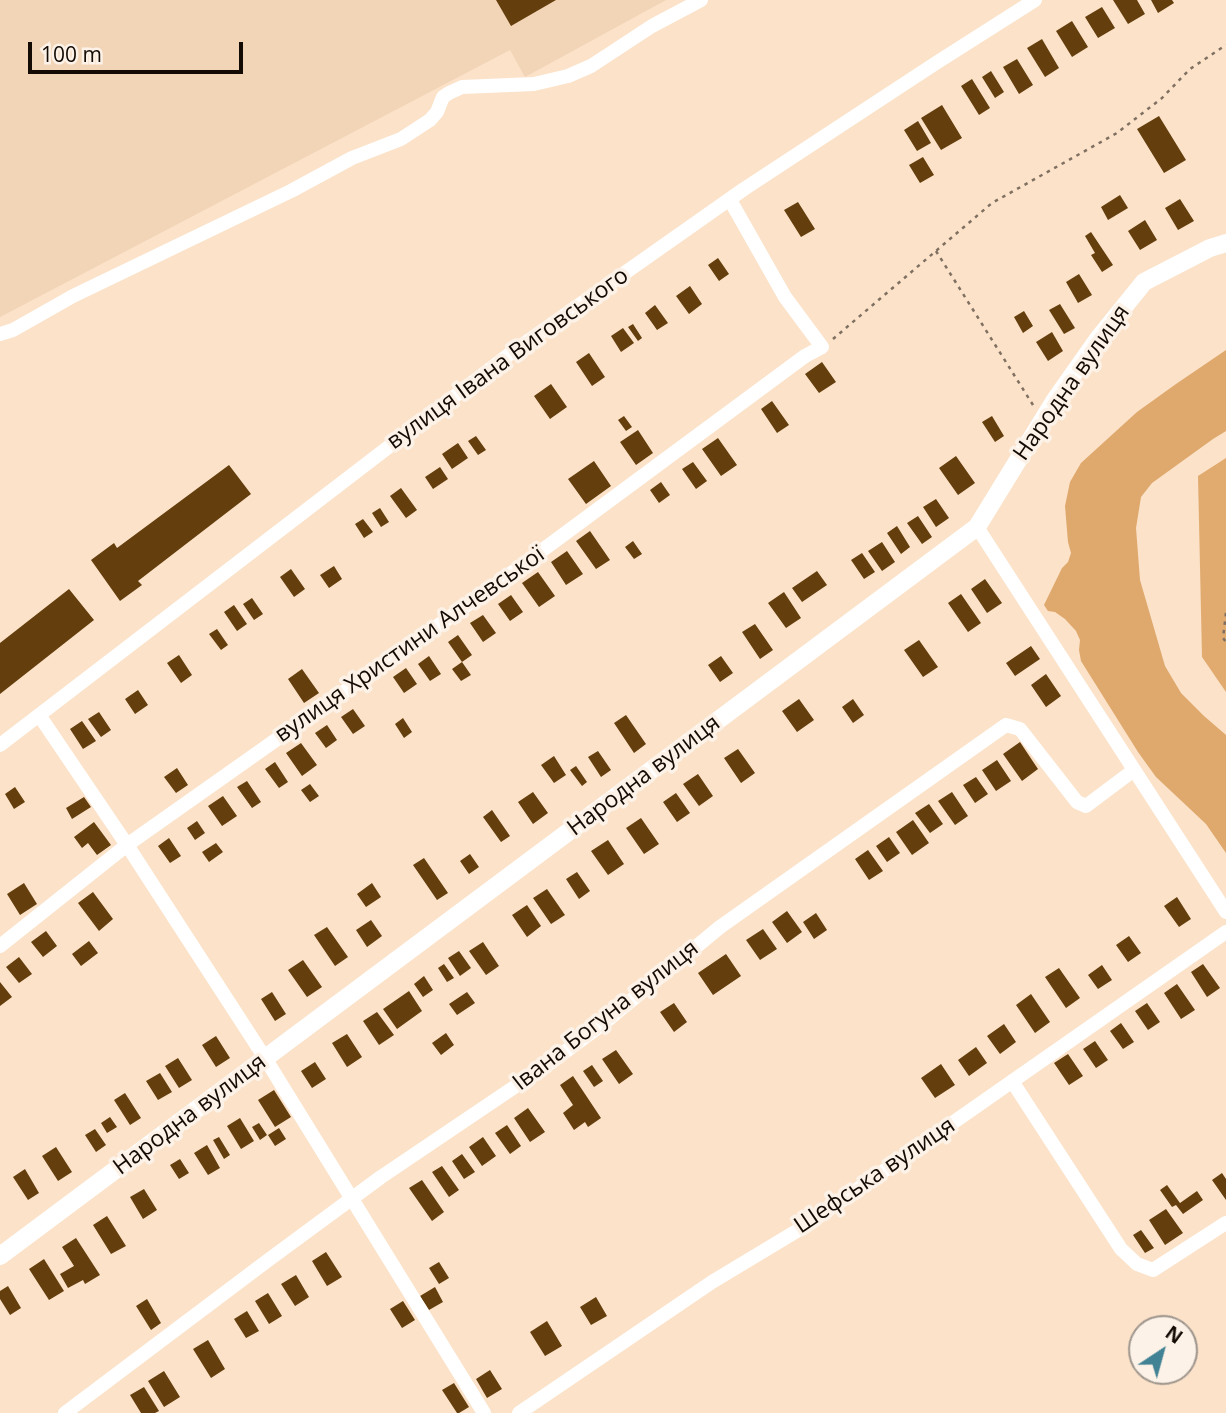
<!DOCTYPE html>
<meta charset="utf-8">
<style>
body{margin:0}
#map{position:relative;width:1226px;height:1413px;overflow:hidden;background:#fbe2c9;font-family:"Open Sans",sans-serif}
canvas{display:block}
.north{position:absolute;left:1128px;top:1315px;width:70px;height:70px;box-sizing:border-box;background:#fcf2e8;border:2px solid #9f968d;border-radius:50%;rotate:36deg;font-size:19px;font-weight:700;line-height:28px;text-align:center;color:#130b04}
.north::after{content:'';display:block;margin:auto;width:24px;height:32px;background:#418294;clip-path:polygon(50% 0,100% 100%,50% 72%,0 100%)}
.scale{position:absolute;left:28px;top:42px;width:215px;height:32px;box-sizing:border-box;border:4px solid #130b04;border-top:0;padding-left:9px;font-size:21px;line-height:24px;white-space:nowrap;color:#130b04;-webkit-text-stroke:5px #fcf2e8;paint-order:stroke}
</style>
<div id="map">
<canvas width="1226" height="1413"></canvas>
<div class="north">N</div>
<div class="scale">100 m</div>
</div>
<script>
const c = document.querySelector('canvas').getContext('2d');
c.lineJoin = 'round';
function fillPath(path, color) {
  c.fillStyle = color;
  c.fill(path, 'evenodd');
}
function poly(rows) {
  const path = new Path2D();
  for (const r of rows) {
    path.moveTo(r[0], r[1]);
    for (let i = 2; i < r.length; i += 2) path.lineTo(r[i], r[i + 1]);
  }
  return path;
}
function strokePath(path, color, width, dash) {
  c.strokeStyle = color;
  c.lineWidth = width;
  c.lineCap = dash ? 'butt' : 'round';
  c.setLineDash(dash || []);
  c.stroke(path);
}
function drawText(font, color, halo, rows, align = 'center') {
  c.font = font + ' "Open Sans",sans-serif';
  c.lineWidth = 7;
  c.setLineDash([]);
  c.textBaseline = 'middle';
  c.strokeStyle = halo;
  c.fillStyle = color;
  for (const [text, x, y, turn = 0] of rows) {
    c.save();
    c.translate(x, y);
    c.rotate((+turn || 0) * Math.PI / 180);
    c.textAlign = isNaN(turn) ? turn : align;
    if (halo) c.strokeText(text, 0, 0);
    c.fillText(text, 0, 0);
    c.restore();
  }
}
fillPath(poly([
 [0,0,666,0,525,77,510,50,0,317]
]), '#f2d4b6');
fillPath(poly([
 [1226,458,1226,692,1202,657,1198,476]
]), '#e1aa6e');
fillPath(poly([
 [1226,350,1226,431,1213,439,1152,483,1141,497,1136,528,1140,580,1165,666,1181,693,1204,716,1226,735,1226,853,1206,824,1156,777,1138,752,1081,661,1079,650,1080,640,1076,631,1065,619,1055,612,1048,611,1044,605,1062,568,1068,562,1071,553,1068,542,1065,506,1070,482,1081,463,1137,412,1176,384]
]), '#dfa86c');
fillPath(poly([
 [496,0,556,0,511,26],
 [1113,0,1137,0,1145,14,1128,24],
 [1151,0,1172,0,1174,3,1158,13],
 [1102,7,1115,28,1098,38,1085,17],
 [1072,21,1088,47,1072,57,1056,31],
 [1042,39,1059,68,1045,77,1027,48],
 [1017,59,1033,85,1019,94,1003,67],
 [991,71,1004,92,995,98,982,77],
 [972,79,990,108,979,115,961,86],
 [942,105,962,138,941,150,921,118],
 [1159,116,1186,160,1164,173,1137,129],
 [918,121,931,143,917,151,904,130],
 [923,157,934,175,920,183,909,165],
 [1120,195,1128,208,1108,220,1101,207],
 [1180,199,1194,221,1178,230,1165,208],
 [798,202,815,229,801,237,784,210],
 [1145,220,1157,240,1140,250,1128,231],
 [1091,232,1113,265,1102,272,1091,255,1095,253,1085,236],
 [718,258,729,274,719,281,708,265],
 [1079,274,1092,295,1078,303,1066,282],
 [690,286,702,304,689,314,676,296],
 [1060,304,1075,328,1064,334,1049,310],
 [655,305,668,323,657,330,645,313],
 [1024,311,1033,326,1023,333,1014,317],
 [633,324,642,338,638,341,628,327],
 [623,328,634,343,621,352,611,336],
 [1052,332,1063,351,1048,361,1036,342],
 [589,353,605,377,592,386,576,362],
 [822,362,836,382,819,393,805,374],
 [551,384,567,407,550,419,534,396],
 [772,401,789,425,777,433,761,409],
 [624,416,632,427,626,431,618,420],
 [992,416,1004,436,995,442,982,422],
 [638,430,653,453,636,465,620,442],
 [476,436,486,450,478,455,468,441],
 [718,438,737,465,721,476,702,449],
 [458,443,468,458,452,469,442,454],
 [956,456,975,483,958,495,939,468],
 [594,461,611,486,586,504,568,479],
 [693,462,707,481,696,489,682,469],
 [229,465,251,494,138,581,142,585,120,601,91,560,114,543,117,548],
 [440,467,448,479,433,489,425,477],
 [661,482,670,495,659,503,650,490],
 [401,488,417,510,406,518,390,496],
 [936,499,949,518,936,527,923,507],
 [380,508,389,522,381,527,372,513],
 [918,516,932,537,922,544,907,523],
 [363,519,373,532,364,538,355,524],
 [897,526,910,547,901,554,887,533],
 [590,531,610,560,596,569,576,541],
 [633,541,642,554,634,559,625,547],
 [882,542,895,562,882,571,868,551],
 [567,551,583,574,566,585,551,562],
 [862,553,875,572,864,579,851,560],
 [334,566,342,579,329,588,320,575],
 [291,569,305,589,294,597,280,577],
 [817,571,827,585,802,602,792,588],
 [538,572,555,596,539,607,522,583],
 [985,579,1002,603,987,613,971,589],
 [69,589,94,620,0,694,0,643],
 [784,592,801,618,786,628,768,603],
 [961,594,981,623,968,632,948,603],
 [511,595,523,612,510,621,498,604],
 [252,598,263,614,254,620,243,604],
 [234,605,247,624,237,631,224,612],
 [483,615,496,633,483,642,470,623],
 [755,624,773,650,760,659,742,632],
 [217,629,228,645,221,650,209,634],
 [458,635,472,655,462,662,448,642],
 [919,640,938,667,923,677,904,650],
 [1031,646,1040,659,1015,676,1006,663],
 [179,655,192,675,181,683,167,663],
 [429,656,441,674,430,681,418,664],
 [721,656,733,673,720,682,708,665],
 [462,662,471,675,461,681,452,669],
 [406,668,417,684,404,693,393,677],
 [302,669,319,693,304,703,288,679],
 [1046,674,1061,696,1046,707,1031,685],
 [138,690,148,705,135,714,125,699],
 [799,699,814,720,797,732,782,711],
 [853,699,864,715,853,723,842,707],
 [353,709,365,726,353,734,341,717],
 [99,712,111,730,101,737,88,719],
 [626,715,646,744,634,753,614,723],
 [403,718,412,732,404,738,395,724],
 [82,721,96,741,83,749,70,729],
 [327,725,337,740,326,748,315,733],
 [1020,742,1038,769,1022,781,1003,754],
 [301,743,317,765,302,776,286,753],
 [738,749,755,773,741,783,724,758],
 [598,751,611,770,601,777,588,757],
 [554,756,566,775,554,783,541,765],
 [997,760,1011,781,996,791,982,770],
 [275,762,288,782,279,788,265,769],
 [576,766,587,782,582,786,570,770],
 [177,768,188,785,176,793,164,777],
 [698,774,713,796,699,806,683,784],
 [976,777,988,794,975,803,963,785],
 [247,781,261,802,252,808,237,787],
 [310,784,319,796,310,802,301,790],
 [15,787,25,802,14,809,5,794],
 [533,792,548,813,533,824,518,802],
 [952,792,968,816,955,825,938,801],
 [676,793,690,813,677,822,663,802],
 [223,796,237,816,222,826,208,806],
 [84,797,91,807,72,819,66,808],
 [929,804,943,824,930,833,915,813],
 [492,810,510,836,501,842,483,817],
 [641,818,659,844,644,854,626,828],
 [913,820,929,843,912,855,896,832],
 [197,821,205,833,195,840,187,828],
 [94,822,111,845,97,855,88,843,82,848,74,837],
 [889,837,900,853,887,862,876,846],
 [169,838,181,856,170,863,158,846],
 [608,840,624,864,608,875,591,851],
 [216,843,223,852,209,862,202,852],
 [868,850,883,871,869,880,855,859],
 [470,854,479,867,469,874,460,861],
 [424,858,448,893,437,900,413,865],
 [577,872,590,891,579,899,566,879],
 [24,883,37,904,20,915,7,894],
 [372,883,381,897,366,907,357,894],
 [547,889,565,915,551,924,533,898],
 [93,892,113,919,99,931,78,903],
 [1177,897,1191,919,1179,927,1164,906],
 [527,905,541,926,527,937,512,915],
 [787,911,802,932,787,943,772,922],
 [816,913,827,930,814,939,803,922],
 [371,920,382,936,367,947,356,930],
 [327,927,348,957,335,966,314,935],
 [763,929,777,949,760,960,746,940],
 [46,931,57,946,43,957,31,942],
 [1129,936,1141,953,1128,962,1116,945],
 [89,941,98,953,81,966,72,954],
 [483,942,499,966,486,975,469,951],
 [459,951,471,968,460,976,448,958],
 [726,954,741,976,713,995,698,973],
 [19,957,32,974,19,983,6,967],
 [303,960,322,987,307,997,288,970],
 [444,964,454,978,447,982,438,968],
 [1203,964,1220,988,1207,997,1191,972],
 [1102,965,1112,980,1098,989,1088,975],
 [1059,968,1080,998,1066,1008,1045,977],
 [424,976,433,990,423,997,414,984],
 [0,982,12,997,0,1006],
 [1177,984,1195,1010,1181,1019,1164,993],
 [409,991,422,1011,397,1029,383,1009],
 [272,992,286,1014,275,1021,261,999],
 [467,992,475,1003,457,1015,449,1004],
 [1031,994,1050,1022,1035,1033,1016,1005],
 [674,1003,687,1022,674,1032,660,1012],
 [1147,1003,1160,1022,1148,1030,1135,1011],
 [377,1012,394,1035,379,1045,363,1021],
 [1121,1023,1134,1042,1123,1049,1110,1031],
 [1004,1024,1016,1042,1000,1054,987,1036],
 [446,1033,454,1045,441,1055,432,1043],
 [347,1034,362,1057,347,1067,332,1043],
 [216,1036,230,1058,216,1067,202,1045],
 [1095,1041,1108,1060,1096,1068,1083,1049],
 [976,1047,987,1063,969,1076,958,1060],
 [616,1050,633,1074,619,1084,602,1059],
 [1068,1054,1083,1076,1069,1085,1054,1063],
 [178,1058,192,1080,179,1088,165,1066],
 [315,1062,326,1079,312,1088,301,1071],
 [941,1064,955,1085,935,1098,921,1078],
 [592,1065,603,1081,594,1087,583,1071],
 [160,1073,172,1092,158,1100,146,1081],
 [573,1076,601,1118,588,1127,585,1122,574,1130,563,1113,573,1105,560,1085],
 [274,1090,291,1117,275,1127,258,1100],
 [125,1093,141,1118,130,1125,114,1100],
 [528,1108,545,1132,530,1142,514,1118],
 [110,1117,117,1127,107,1133,101,1123],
 [240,1118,254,1141,241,1149,227,1126],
 [259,1123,267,1135,260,1140,252,1127],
 [507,1125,521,1146,510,1154,495,1133],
 [279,1128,286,1139,275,1146,268,1135],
 [95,1129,106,1145,96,1152,85,1135],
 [219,1137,230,1155,224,1159,213,1140],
 [483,1137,496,1156,482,1166,469,1147],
 [207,1145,220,1168,208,1175,194,1153],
 [56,1147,72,1172,58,1181,42,1156],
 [462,1154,475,1172,464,1179,452,1161],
 [180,1159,189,1173,179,1179,170,1165],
 [442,1166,459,1190,449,1197,432,1172],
 [25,1169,39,1193,28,1200,13,1177],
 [1222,1173,1226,1179,1226,1200,1212,1180],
 [422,1180,444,1212,432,1221,409,1188],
 [1167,1185,1180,1203,1197,1191,1203,1200,1183,1214,1176,1205,1172,1207,1160,1190],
 [144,1189,157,1210,143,1219,130,1197],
 [1166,1209,1183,1233,1165,1245,1149,1220],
 [107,1216,126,1246,111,1254,93,1225],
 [1141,1230,1154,1248,1145,1253,1133,1235],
 [76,1238,100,1275,85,1284,83,1280,68,1288,60,1274,74,1266,62,1247],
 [326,1252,342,1277,327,1286,312,1261],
 [44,1259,64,1291,49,1300,29,1269],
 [439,1262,449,1278,439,1284,429,1268],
 [296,1275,309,1297,295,1306,281,1284],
 [8,1286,21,1308,10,1315,0,1299,0,1291],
 [435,1287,443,1302,429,1310,420,1296],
 [268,1293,282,1316,269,1324,255,1301],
 [596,1297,607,1316,591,1325,580,1307],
 [147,1299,161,1323,151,1330,136,1306],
 [403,1301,415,1320,402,1328,390,1309],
 [247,1311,259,1331,246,1338,234,1319],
 [547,1321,562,1346,545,1356,530,1332],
 [208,1340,225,1369,211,1378,193,1349],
 [490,1370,502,1389,487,1398,476,1379],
 [164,1371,180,1397,164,1407,148,1381],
 [454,1383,469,1407,459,1413,457,1413,442,1390],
 [144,1387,159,1411,155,1413,141,1413,130,1395]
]), '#643f0d');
strokePath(poly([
 [936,251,1033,405],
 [833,339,992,203,1117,133,1162,98,1190,69,1226,45],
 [1226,613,1223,638,1226,642]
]), '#807061', 2.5, [3.5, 5]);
strokePath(poly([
 [0,334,13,330,73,296,291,191,352,158,401,139,430,120,437,112,443,97,449,93,462,87,534,84,568,76,591,66,652,26,701,0],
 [977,527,1226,912],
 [39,715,127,845,265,1058,484,1413],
 [0,745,511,353,744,189,936,63,1035,0],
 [0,946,127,845,494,586,805,356,822,347,785,297,730,200],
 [1012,1081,1121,1249,1137,1264,1153,1270,1226,1223],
 [65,1413,267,1261,381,1177,547,1065,604,1023,720,927,1006,725,1020,729,1077,802,1086,806,1134,770],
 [519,1413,712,1282,805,1226,1226,932]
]), '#fff', 14);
strokePath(poly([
 [0,1256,977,527,1055,400,1098,339,1144,282,1210,248,1226,243]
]), '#fff', 18);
drawText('23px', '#130b04', '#fcf2e8', [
 ["вулиця Івана Виговського",508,359,-36],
 ["Народна вулиця",1072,383,-55],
 ["вулиця Христини Алчевської",410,645,-35],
 ["Народна вулиця",644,776,-37],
 ["Івана Богуна вулиця",606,1016,-38],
 ["Народна вулиця",190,1115,-37],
 ["Шефська вулиця",875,1176,-34]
]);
</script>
